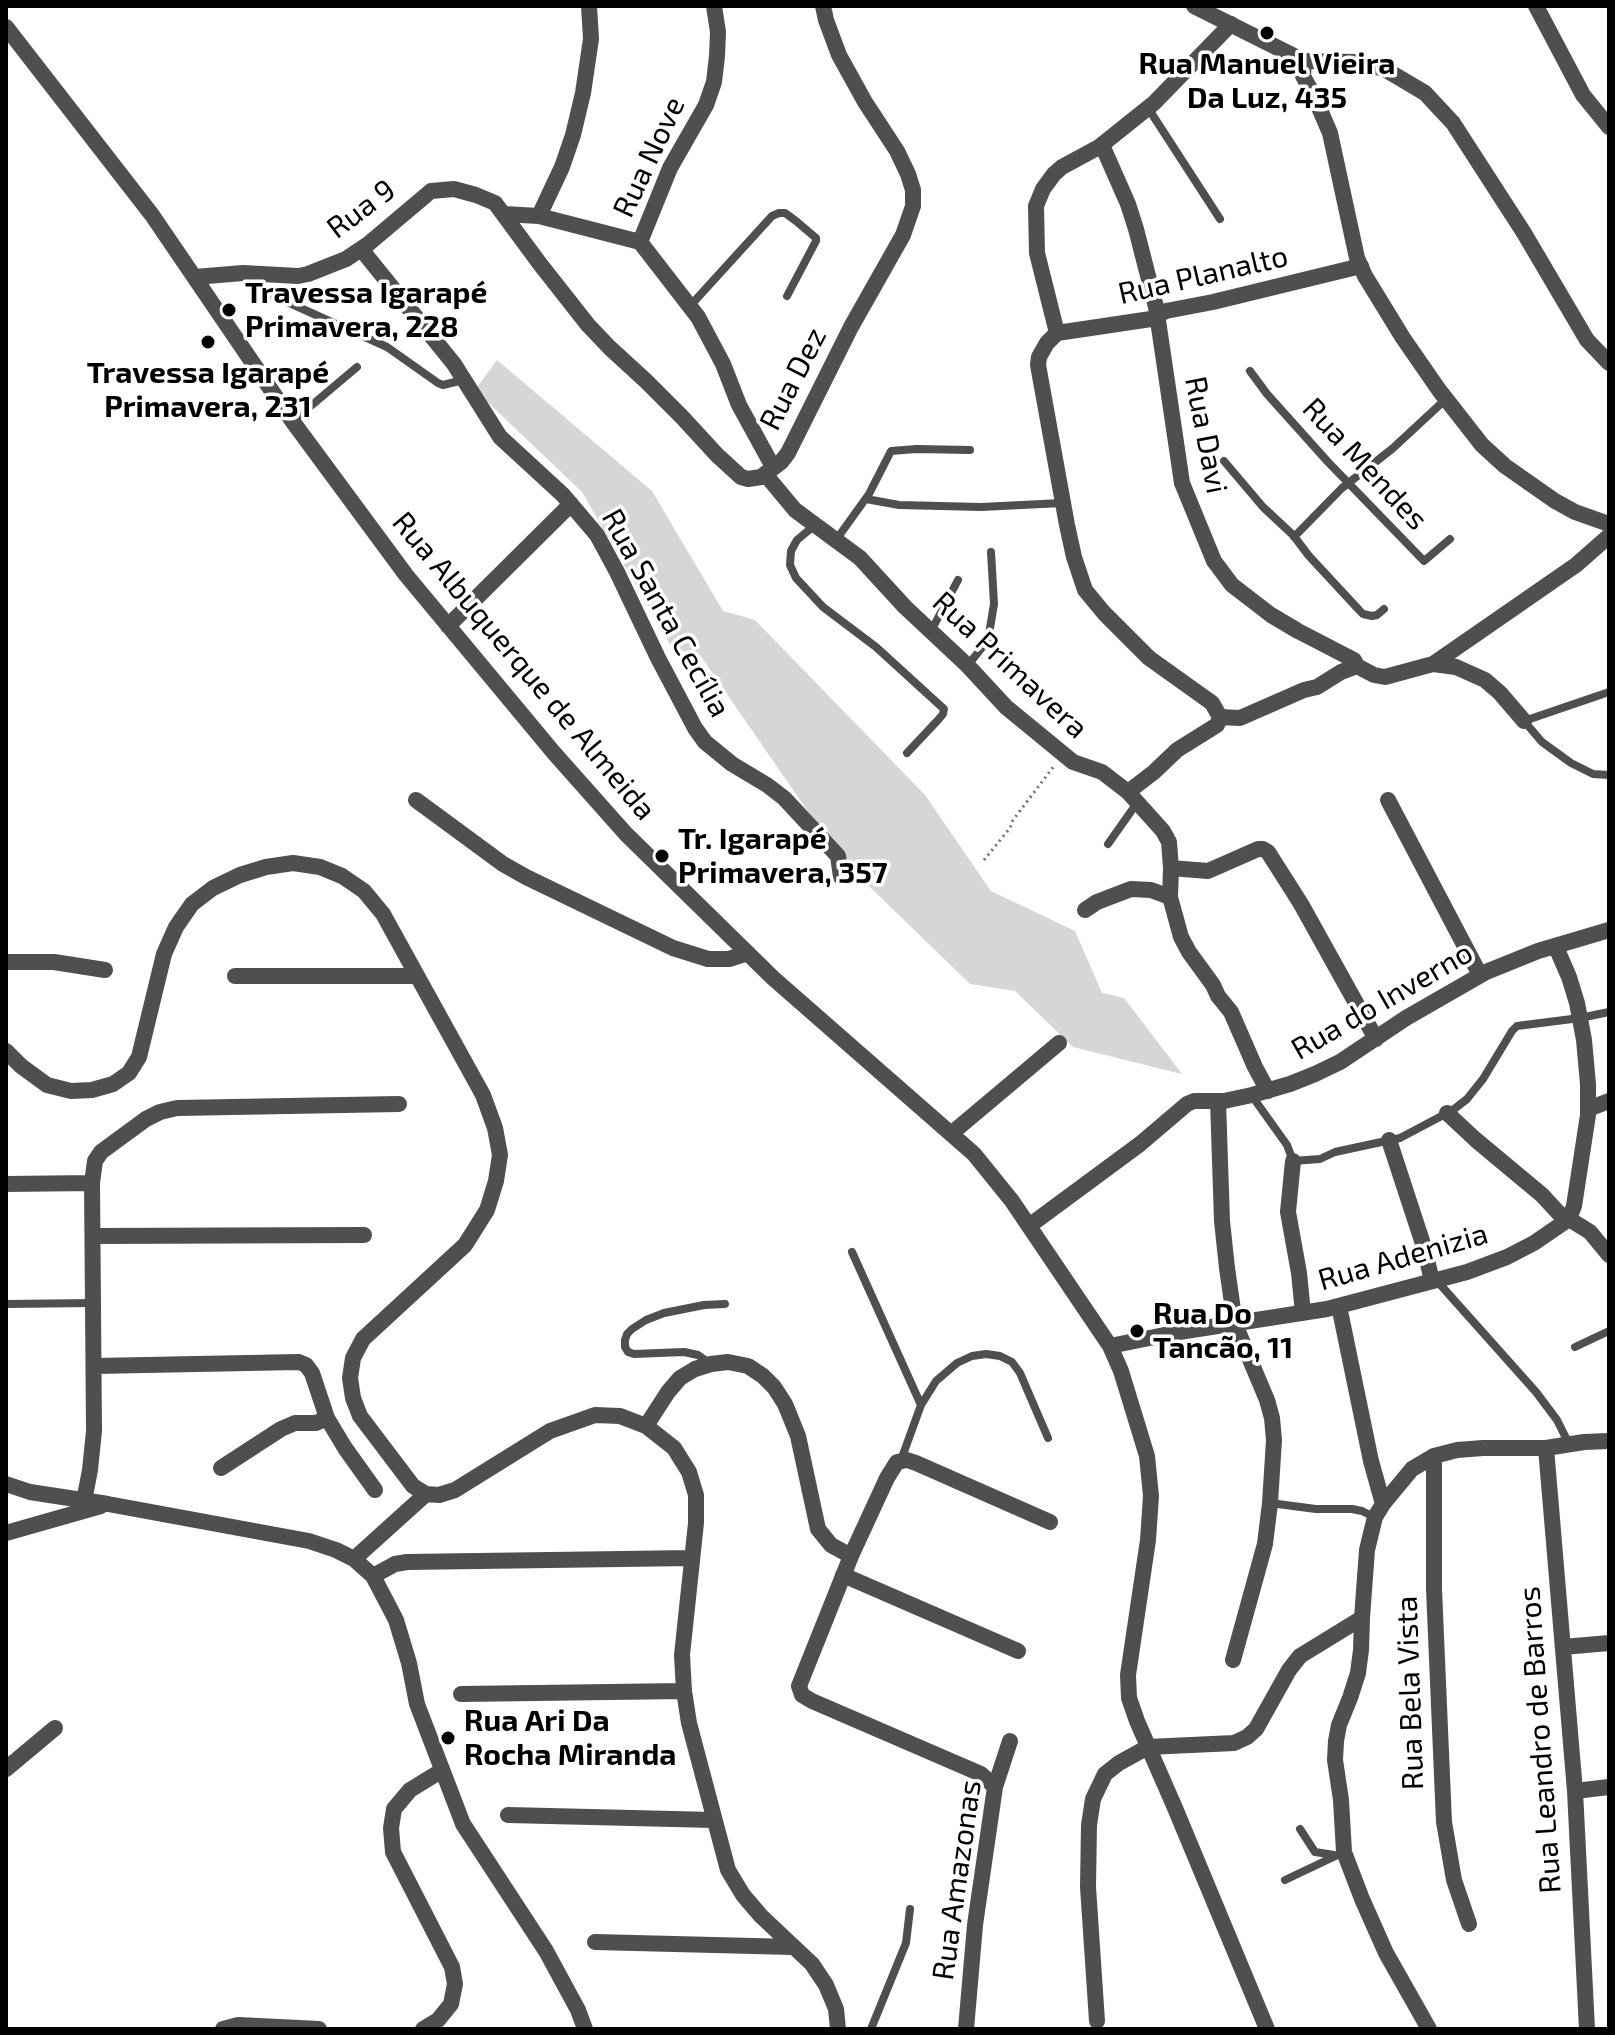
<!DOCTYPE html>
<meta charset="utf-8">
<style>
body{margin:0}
#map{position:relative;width:1615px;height:2035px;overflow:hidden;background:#fff;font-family:"Exo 2",sans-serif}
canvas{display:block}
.frame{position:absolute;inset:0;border:8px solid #000;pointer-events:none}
</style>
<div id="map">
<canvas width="1615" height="2035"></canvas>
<div class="frame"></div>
</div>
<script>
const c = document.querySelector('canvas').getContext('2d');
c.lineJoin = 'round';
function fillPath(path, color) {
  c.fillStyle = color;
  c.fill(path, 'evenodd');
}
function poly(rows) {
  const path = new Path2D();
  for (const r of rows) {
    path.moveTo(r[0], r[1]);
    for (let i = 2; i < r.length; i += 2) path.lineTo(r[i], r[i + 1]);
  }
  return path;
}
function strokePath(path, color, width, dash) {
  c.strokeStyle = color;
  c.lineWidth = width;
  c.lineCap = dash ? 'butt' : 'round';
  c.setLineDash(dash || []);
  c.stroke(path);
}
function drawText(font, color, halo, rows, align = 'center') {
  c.font = font + ' "Exo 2",sans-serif';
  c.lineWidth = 7;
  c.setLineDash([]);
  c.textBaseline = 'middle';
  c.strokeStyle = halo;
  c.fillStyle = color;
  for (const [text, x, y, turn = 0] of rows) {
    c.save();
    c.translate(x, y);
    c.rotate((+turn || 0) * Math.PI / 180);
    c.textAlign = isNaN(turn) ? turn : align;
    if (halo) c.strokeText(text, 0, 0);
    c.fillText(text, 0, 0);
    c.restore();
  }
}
fillPath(poly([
 [497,360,652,491,723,611,755,620,925,795,991,891,1075,931,1102,993,1124,998,1182,1074,1073,1047,1015,991,970,984,840,858,700,655,672,648,582,492,475,390]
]), '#d6d6d6');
strokePath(poly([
 [984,860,1010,828,1013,820,1054,766]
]), '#717171', 3, [2, 4]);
strokePath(poly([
 [1148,108,1220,219],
 [247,276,265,292,387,347,438,383,443,385,463,380],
 [690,306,772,216,779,213,785,213,796,221,816,238,816,241,787,296],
 [1250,371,1267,394,1328,462,1424,561,1450,539],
 [293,421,357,367],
 [1224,461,1263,507,1293,535,1309,556,1360,611,1363,614,1372,616,1377,615,1384,609],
 [866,499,899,505,981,507,1062,503],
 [815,525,797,540,791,551,790,565,796,578,823,607,876,647,944,709,943,714,938,720,907,753],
 [1294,537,1342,488,1392,449,1446,399],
 [836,540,869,494,891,451,916,449,970,450],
 [931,631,958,580],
 [968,665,988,640,994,604,991,552],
 [1609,692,1524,721,1542,742,1571,763,1593,774,1609,775],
 [1108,844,1137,803],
 [1252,1096,1287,1145,1293,1161,1320,1159,1335,1152,1400,1138,1453,1110,1467,1099,1483,1079,1512,1031,1517,1026,1580,1018,1609,1012],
 [852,1252,921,1405],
 [1437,1281,1536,1392,1557,1420,1569,1444],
 [6,1304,93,1303],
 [1575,1347,1609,1331],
 [711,1364,698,1355,684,1352,634,1354,628,1352,625,1347,625,1340,627,1334,632,1329,646,1320,664,1313,704,1305,725,1304],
 [901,1460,921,1405,936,1381,957,1363,972,1356,986,1354,1000,1356,1012,1362,1020,1373,1048,1438],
 [1270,1503,1316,1509,1352,1509,1362,1511,1374,1517],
 [1300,1829,1315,1852,1334,1855],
 [1285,1880,1344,1852],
 [871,2029,906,1943,910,1909]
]), '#4f4f4f', 8);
strokePath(poly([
 [1536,6,1583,95,1609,127],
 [6,27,152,215,293,422,406,575,554,753,626,834,773,978,974,1154,1012,1201,1110,1346,1121,1371,1147,1456,1151,1496,1148,1540,1128,1675,1129,1698,1137,1721,1175,1808,1267,2029],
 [1304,61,1358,62,1372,65,1388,71,1425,93,1453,123,1524,233,1587,340,1609,363],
 [1102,145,1128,204,1136,229,1156,307,1182,483,1214,561,1232,585,1271,615,1298,631,1354,660,1357,666,1374,675,1385,677,1433,664,1576,565,1609,536],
 [504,214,539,216,640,242,670,168,706,105,714,82,717,56,718,32,714,6],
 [539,216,562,167,573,135,583,93,591,39,589,6],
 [640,242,698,317,723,364,739,405,773,467],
 [361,249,454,364,500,437,563,495,597,535,617,572,658,658,695,728,705,742,732,764,767,785,784,798,838,856,841,877],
 [195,277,243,273,298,276,308,274,346,259,367,245,431,191,454,189,476,195,495,203,540,264,588,325,610,348,646,381,682,417,717,455,741,477,748,479,761,477,781,462,788,453,851,327,903,235,913,206,913,190,908,174,897,151,865,102,839,55,826,20,823,6],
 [1057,333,1047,343,1039,357,1038,365,1067,525,1074,557,1085,590,1104,613,1149,658,1212,703,1220,717],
 [1057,333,1037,253,1036,206,1043,189,1054,174,1062,167,1099,147,1154,103,1231,24],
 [1057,333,1151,319,1166,311,1213,302,1361,266],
 [765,474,795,510,860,558,905,607,968,666,1006,707,1073,762,1102,772,1128,792,1163,831,1169,842,1171,868,1208,871,1258,849,1263,849,1268,852,1301,904,1376,1039],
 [448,626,571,504],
 [1433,664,1456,667,1485,680,1500,693,1524,721],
 [1128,792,1154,772,1177,750,1217,725,1220,717,1240,718,1304,690,1317,687,1341,672,1357,666],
 [416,800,503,864,526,877,673,948,708,959,729,959,748,953],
 [1388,800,1480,975],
 [1171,868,1170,897,1181,937,1189,952,1213,985,1218,996,1231,1012,1255,1067,1268,1091],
 [1085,910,1097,902,1131,889,1151,890,1170,897],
 [6,962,54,962,105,970],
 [235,976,417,976],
 [6,1051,21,1066,47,1085,71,1091,92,1090,113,1084,129,1073,139,1057,164,954,176,927,192,904,213,888,240,875,266,867,293,863,320,867,342,876,364,891,383,914,483,1095,495,1128,500,1155,496,1181,487,1210,465,1245,363,1339,353,1358,350,1378,353,1398,360,1416,413,1486,426,1494,439,1495,455,1490,550,1431,595,1415,620,1416,646,1426,674,1448,689,1472,696,1495,696,1523,682,1655,684,1691,689,1723,728,1870,743,1895,761,1916,812,1964,826,1985,836,2009,838,2029],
 [1218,1101,1222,1221,1227,1268,1235,1324,1267,1400,1272,1418,1274,1440,1270,1503,1265,1544,1233,1660],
 [1588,1109,1609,1101],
 [1447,1113,1476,1140,1542,1195,1566,1221],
 [952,1133,1059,1043],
 [1389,1140,1424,1247,1432,1281],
 [1293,1161,1288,1212,1299,1273,1303,1313],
 [6,1184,92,1183],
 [1569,1219,1590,1232,1609,1255],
 [1029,1226,1140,1144,1187,1104,1194,1101,1224,1101,1252,1095,1290,1084,1315,1074,1340,1062,1406,1018,1486,972,1538,951,1609,930],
 [93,1236,364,1235],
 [1339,1306,1371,1461,1383,1504],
 [1110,1346,1179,1332,1327,1309,1467,1272,1507,1257,1534,1243,1569,1219,1574,1206,1588,1115,1588,1084,1584,1040,1577,1003,1569,977,1556,947],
 [95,1366,299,1362,306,1365,312,1373,327,1418,345,1448,375,1490],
 [646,1426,668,1392,680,1378,695,1369,711,1364,728,1362,748,1366,763,1376,774,1387,785,1404,798,1436,818,1529,831,1545,851,1556],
 [1546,1448,1575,1791,1587,2029],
 [1434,1456,1434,1589,1444,1822,1454,1880,1469,1924],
 [221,1468,281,1429,295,1423,316,1423,327,1418],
 [6,1484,30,1492,108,1504,309,1541,336,1550,354,1559,373,1576,396,1620,409,1663,417,1704,463,1824,546,1951,578,2010,585,2029],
 [84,1501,90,1470,94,1431,92,1183,95,1161,101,1152,146,1119,160,1112,177,1108,399,1104],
 [6,1533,101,1506],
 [354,1559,426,1494],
 [843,1575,1018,1651],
 [373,1576,395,1564,407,1562,692,1558],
 [1362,1618,1361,1650,1358,1673,1350,1698,1339,1725,1336,1741,1335,1760,1341,1800,1344,1852,1362,1899,1386,1953,1429,2029],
 [1563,1647,1609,1643],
 [461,1694,684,1691],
 [6,1769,55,1728],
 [995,1787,981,1774,812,1701,802,1695,799,1686,851,1556,887,1478,897,1462,907,1460,916,1463,1050,1522],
 [1575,1791,1609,1787],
 [508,1815,714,1820],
 [595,1942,793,1947],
 [1097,2021,1088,1887,1089,1825,1093,1799,1105,1774,1119,1763,1148,1747,1234,1743,1247,1737,1256,1729,1289,1670,1300,1656,1362,1618,1367,1550,1375,1517,1383,1504,1412,1469,1434,1456,1457,1450,1483,1448,1546,1448,1584,1442,1609,1441],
 [223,2029,238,2025,319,2029],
 [423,2029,438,2020,451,2004,455,1984,452,1967,393,1852,391,1828,394,1809,410,1790,441,1771],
 [966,2029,975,1925,995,1787,1010,1741]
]), '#4f4f4f', 16);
strokePath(poly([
 [1194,6,1304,61,1303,76,1314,96,1330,133,1357,258,1365,276,1403,338,1439,390,1482,445,1505,466,1555,501,1575,512,1609,524]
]), '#4f4f4f', 16);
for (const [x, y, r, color] of [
 [1267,33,8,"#000"],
 [229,310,8,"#000"],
 [208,342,8,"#000"],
 [662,856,8,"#000"],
 [1137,1331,8,"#000"],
 [448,1738,8,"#000"]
]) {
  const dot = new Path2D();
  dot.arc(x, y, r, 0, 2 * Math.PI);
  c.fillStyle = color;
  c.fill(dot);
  strokePath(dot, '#fff', 3);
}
drawText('bold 30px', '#000', '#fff', [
 ["Rua Manuel Vieira",1267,64,"center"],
 ["Da Luz, 435",1267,98,"center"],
 ["Travessa Igarapé",245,293],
 ["Primavera, 228",245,327],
 ["Travessa Igarapé",208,373,"center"],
 ["Primavera, 231",208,407,"center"],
 ["Tr. Igarapé",678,839],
 ["Primavera, 357",678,873],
 ["Rua Do",1153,1314],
 ["Tancão, 11",1153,1348],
 ["Rua Ari Da",464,1721],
 ["Rocha Miranda",464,1755]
], 'left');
drawText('30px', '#000', '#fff', [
 ["Rua Nove",649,157,-65],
 ["Rua 9",361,209,-37],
 ["Rua Planalto",1203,275,-13],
 ["Rua Dez",793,379,-63],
 ["Rua Davi",1206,435,79],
 ["Rua Mendes",1365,464,47],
 ["Rua Santa Cecília",666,613,61],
 ["Rua Primavera",1010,665,43],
 ["Rua Albuquerque de Almeida",524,666,50],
 ["Rua do Inverno",1382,1001,-30],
 ["Rua Adenizia",1403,1257,-16],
 ["Rua Bela Vista",1410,1693,-92],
 ["Rua Leandro de Barros",1540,1740,-94],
 ["Rua Amazonas",957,1880,-82]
]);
</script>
